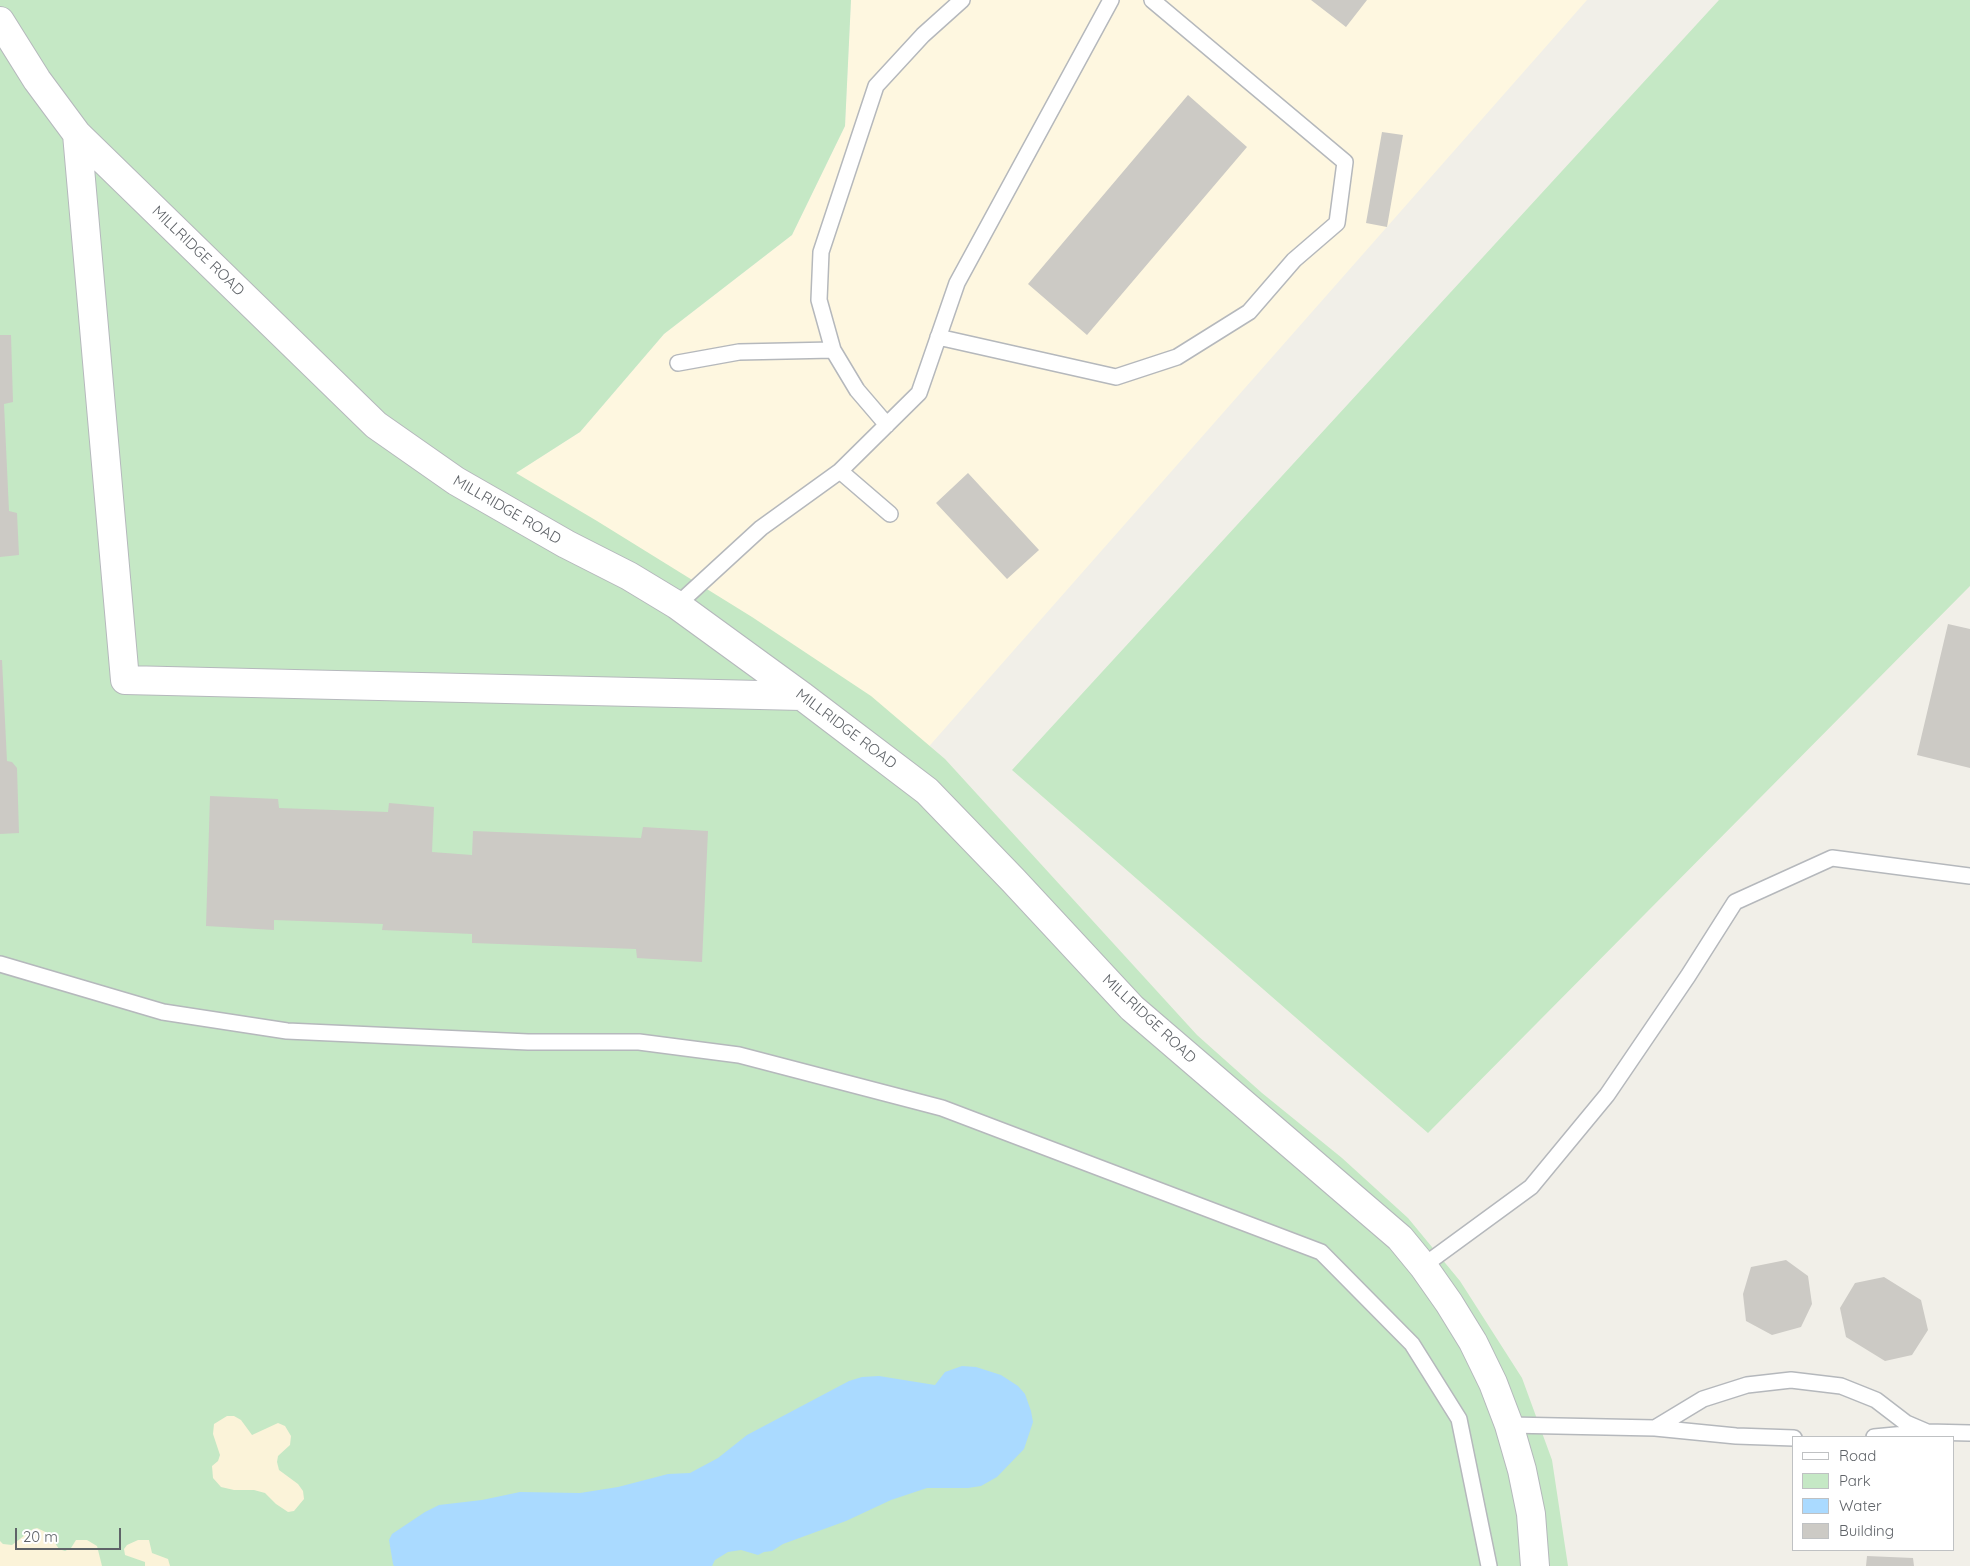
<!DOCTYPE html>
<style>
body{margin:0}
#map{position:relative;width:1970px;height:1566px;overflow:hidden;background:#f1efe8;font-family:Quicksand,sans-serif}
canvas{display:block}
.legend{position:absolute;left:1792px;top:1436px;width:162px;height:115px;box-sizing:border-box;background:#fff;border:1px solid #bfc1c3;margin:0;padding:6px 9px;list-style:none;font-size:15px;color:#5f6368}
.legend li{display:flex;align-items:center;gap:10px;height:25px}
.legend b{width:25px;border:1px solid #bfc1c3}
.scale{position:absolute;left:15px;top:1528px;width:106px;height:22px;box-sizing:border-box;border:2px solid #5f6368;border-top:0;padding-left:6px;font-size:15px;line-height:18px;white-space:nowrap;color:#5f6368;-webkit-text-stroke:4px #fff;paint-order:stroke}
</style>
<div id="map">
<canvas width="1970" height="1566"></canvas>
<ul class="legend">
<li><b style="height:6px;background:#fff"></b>Road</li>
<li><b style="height:14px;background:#c5e8c5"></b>Park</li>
<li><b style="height:14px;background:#aadaff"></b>Water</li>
<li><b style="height:14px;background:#cccac5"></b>Building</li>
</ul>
<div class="scale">20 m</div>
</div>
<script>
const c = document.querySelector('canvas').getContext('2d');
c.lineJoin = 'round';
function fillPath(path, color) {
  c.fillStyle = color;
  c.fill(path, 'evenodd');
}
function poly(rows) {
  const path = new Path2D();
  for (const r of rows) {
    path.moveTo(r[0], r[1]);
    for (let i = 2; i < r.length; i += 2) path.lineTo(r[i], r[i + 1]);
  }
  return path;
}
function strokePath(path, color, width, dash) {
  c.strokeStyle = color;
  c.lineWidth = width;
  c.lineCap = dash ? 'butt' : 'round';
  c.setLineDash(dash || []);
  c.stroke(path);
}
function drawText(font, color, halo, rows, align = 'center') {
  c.font = font + ' Quicksand,sans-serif';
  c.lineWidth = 5;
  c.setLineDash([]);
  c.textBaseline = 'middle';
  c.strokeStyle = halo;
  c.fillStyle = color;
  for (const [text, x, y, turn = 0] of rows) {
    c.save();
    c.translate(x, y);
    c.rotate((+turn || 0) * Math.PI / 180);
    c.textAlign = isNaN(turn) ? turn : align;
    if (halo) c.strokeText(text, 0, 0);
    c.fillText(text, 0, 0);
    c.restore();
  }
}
fillPath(poly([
 [851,0,1587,0,902,777,494,487,580,432,664,334,792,235,845,126]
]), '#fef7e0');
fillPath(poly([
 [0,0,851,0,845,126,792,235,664,334,580,432,516,473,597,521,752,617,871,696,945,759,1197,1035,1262,1093,1342,1158,1408,1218,1460,1281,1522,1378,1552,1460,1568,1566,0,1566],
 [1719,0,1970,0,1970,586,1428,1133,1012,770]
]), '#c5e8c5');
fillPath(poly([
 [227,1416,234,1416,241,1420,252,1435,278,1423,285,1426,291,1436,290,1445,278,1456,277,1462,279,1470,298,1484,303,1491,304,1499,294,1511,288,1512,276,1504,265,1493,254,1490,234,1490,221,1487,213,1478,212,1466,218,1461,220,1455,213,1434,214,1424],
 [37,1528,54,1536,55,1543,59,1549,65,1551,71,1548,76,1540,87,1540,97,1546,102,1566,0,1566,0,1541,3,1544,12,1545,33,1529],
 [138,1540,149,1540,152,1553,168,1559,170,1566,145,1566,145,1562,125,1555,124,1549,127,1545]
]), '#fbf3d9');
fillPath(poly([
 [962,1366,976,1367,1001,1375,1018,1386,1025,1394,1031,1411,1033,1422,1024,1449,997,1477,981,1486,968,1488,927,1488,891,1500,846,1521,783,1544,772,1551,764,1552,758,1555,741,1550,728,1552,715,1560,712,1566,394,1566,393,1564,389,1540,392,1534,425,1512,439,1505,482,1500,520,1492,580,1493,618,1487,668,1474,690,1473,718,1458,747,1435,849,1381,862,1377,879,1376,935,1385,945,1372]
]), '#aadaff');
fillPath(poly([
 [1311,0,1367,0,1346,27],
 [1188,95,1247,147,1087,335,1028,284],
 [1382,132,1403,135,1387,227,1366,223],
 [0,335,11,335,13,402,4,404,9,511,17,513,19,555,0,557],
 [968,473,1039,550,1007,579,936,503],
 [1948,624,1970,629,1970,768,1917,755],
 [0,660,2,660,7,761,12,762,17,768,19,833,0,834],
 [210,796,278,799,279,808,388,812,389,803,434,807,432,852,472,855,473,831,641,838,643,827,708,831,702,962,637,958,636,949,472,943,472,934,382,930,383,924,274,920,274,930,206,926],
 [1786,1260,1808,1276,1812,1304,1801,1327,1772,1335,1746,1321,1743,1294,1751,1267],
 [1884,1277,1921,1300,1928,1330,1912,1355,1885,1361,1846,1337,1840,1308,1855,1283],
 [1867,1556,1913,1558,1914,1566,1866,1566]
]), '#cccac5');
const lane = poly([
 [938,337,1116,377,1177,357,1249,312,1294,260,1337,223,1345,162,1152,0],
 [678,363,739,352,833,350],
 [887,425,857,390,833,350,819,300,821,252,876,86,923,35,962,0],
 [840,471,919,393,957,283,1111,0],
 [677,605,761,528,840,471,890,514],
 [0,964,163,1012,287,1031,528,1042,639,1042,739,1055,942,1108,1321,1252,1412,1344,1459,1419,1489,1566],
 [1423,1266,1531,1187,1607,1095,1688,976,1735,902,1832,858,1970,876],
 [1509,1425,1655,1428,1736,1436,1794,1438],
 [1655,1428,1703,1399,1747,1385,1791,1380,1841,1386,1876,1400,1906,1423,1927,1432],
 [1874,1437,1927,1432,1970,1433]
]);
const street = poly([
 [0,21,37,80,77,134,376,425,456,481,566,544,629,576,677,605,802,696,927,791,1013,880,1132,1008,1400,1238,1423,1266,1449,1303,1473,1342,1493,1383,1509,1425,1522,1470,1531,1514,1535,1566],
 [77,134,125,680,802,696]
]);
strokePath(lane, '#b5b8bc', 18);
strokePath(street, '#b5b8bc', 30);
strokePath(lane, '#fff', 15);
strokePath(street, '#fff', 28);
drawText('15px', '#5f6368', '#fff', [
 ["MILLRIDGE ROAD",198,251,44],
 ["MILLRIDGE ROAD",507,510,30],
 ["MILLRIDGE ROAD",846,729,37],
 ["MILLRIDGE ROAD",1149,1019,43]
]);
</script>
